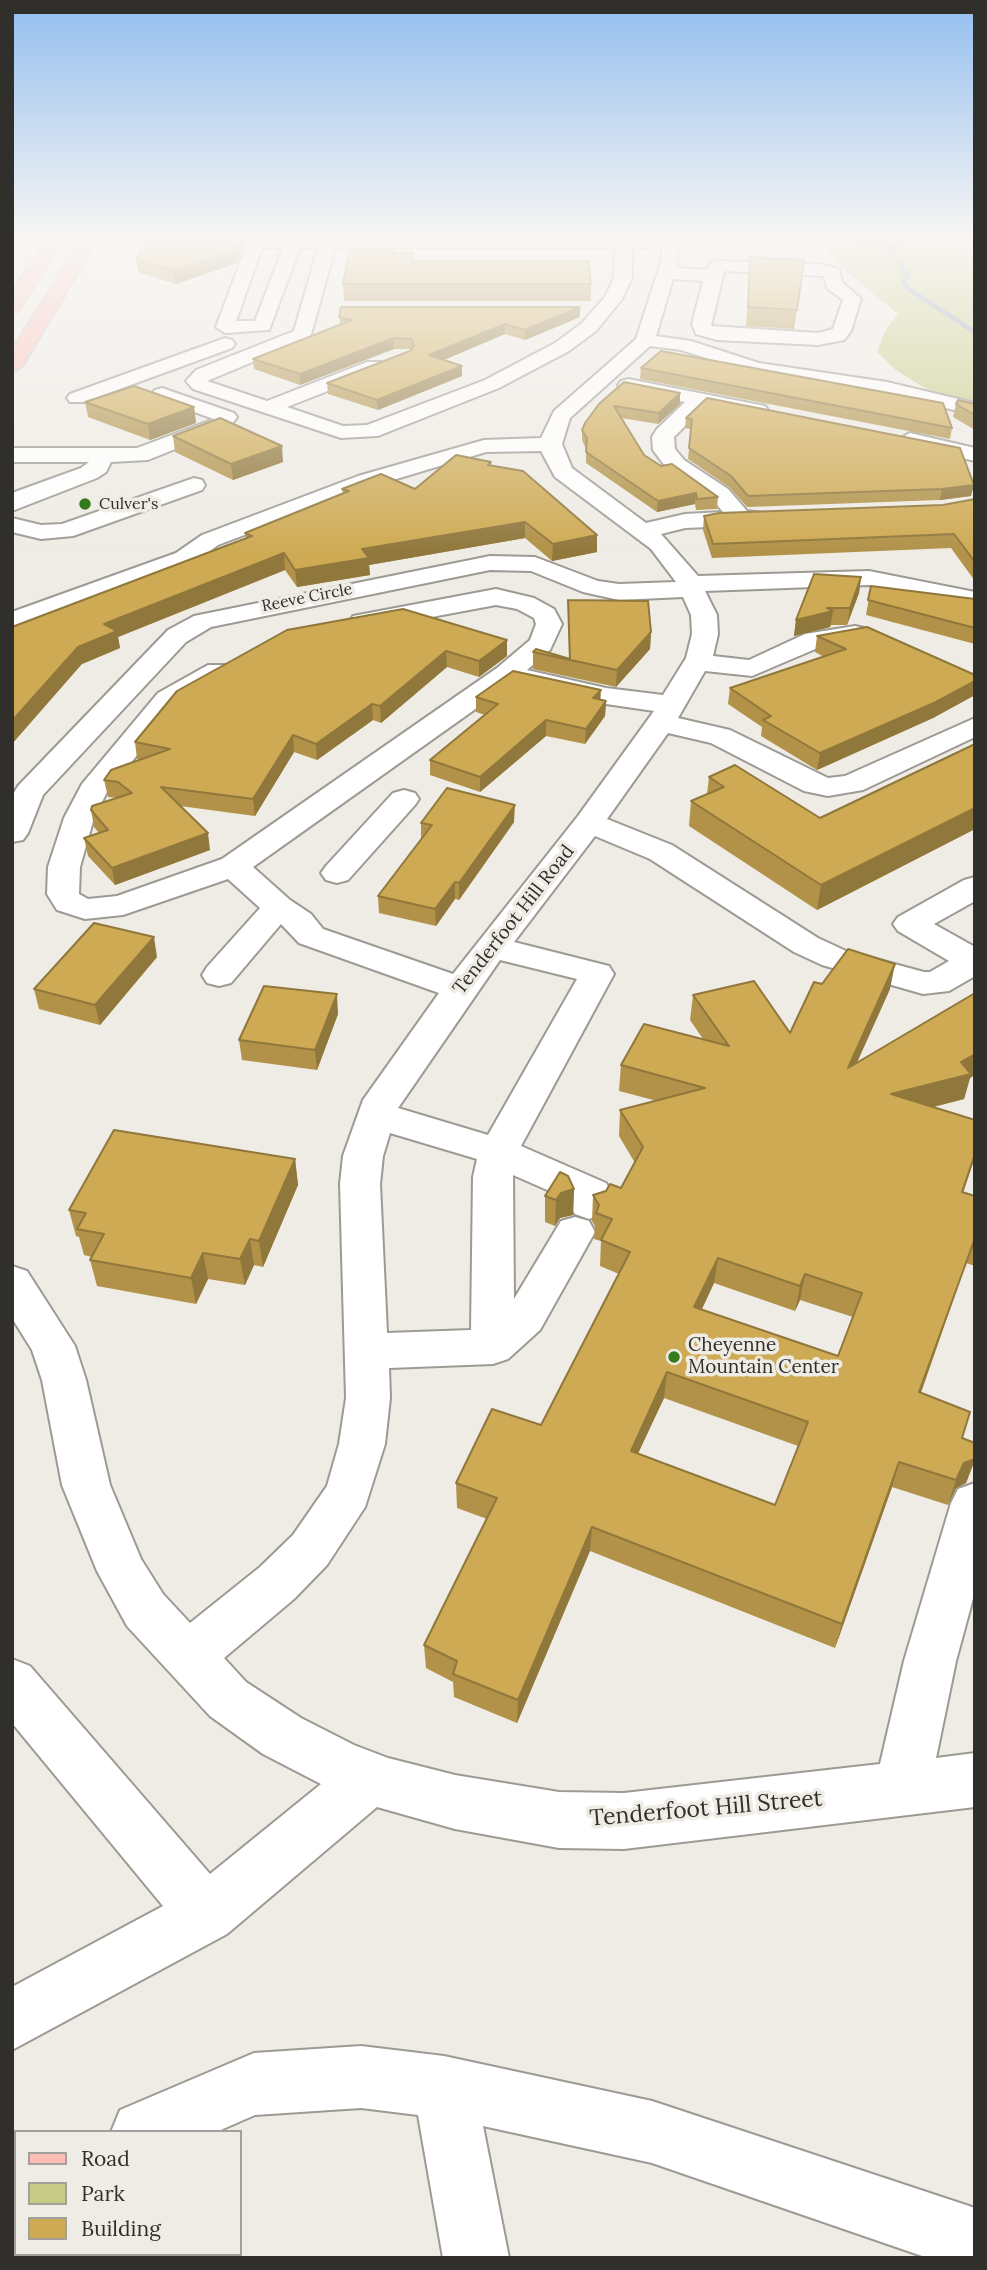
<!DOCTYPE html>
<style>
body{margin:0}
#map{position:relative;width:987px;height:2270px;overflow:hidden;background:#efece5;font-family:Lora,serif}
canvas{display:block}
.frame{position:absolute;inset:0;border:14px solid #302f2c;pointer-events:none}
.legend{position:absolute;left:14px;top:2130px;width:228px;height:126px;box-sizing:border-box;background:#efece5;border:2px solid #a3a09b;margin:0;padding:9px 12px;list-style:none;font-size:21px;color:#302f2c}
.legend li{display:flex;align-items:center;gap:14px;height:35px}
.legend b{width:35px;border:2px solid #a3a09b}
</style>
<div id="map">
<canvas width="987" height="2270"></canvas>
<div class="frame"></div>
<ul class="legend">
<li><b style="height:9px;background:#fdbeb8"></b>Road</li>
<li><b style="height:19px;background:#c7cb85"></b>Park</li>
<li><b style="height:19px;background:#ceaa54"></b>Building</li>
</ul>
</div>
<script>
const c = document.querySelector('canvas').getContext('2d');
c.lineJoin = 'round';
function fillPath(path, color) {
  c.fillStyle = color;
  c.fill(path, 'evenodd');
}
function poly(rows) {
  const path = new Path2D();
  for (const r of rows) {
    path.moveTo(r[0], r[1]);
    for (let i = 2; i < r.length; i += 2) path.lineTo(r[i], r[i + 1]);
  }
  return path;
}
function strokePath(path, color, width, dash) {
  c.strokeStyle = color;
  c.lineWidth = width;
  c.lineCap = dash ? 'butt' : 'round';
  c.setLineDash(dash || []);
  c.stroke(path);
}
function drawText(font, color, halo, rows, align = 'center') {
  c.font = font + ' Lora,serif';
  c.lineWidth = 7;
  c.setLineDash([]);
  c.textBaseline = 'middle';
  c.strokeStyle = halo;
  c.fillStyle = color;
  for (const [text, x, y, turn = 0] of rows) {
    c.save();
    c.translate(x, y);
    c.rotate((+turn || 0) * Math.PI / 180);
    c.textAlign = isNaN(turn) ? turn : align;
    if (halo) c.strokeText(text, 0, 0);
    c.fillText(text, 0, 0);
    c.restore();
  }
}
fillPath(poly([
 [826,236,935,236,975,251,975,401,955,400,923,387,896,370,877,352,885,331,898,314,834,261,819,240]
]), '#c7cb85');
strokePath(poly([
 [852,236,895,248,890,256,902,264,902,270,908,275,903,282,910,290,975,332]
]), '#8d9ebc', 4.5);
const minor = poly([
 [322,236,650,238,658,243,650,248,632,248,632,278,622,299,596,331,569,351,499,388,378,436,341,438,193,389,186,381,196,370,294,331,318,248,300,248,269,330,225,333,216,327,249,239,322,236],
 [262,248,283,248,255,321,236,321,262,248],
 [335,248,615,248,614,278,605,297,582,323,555,343,485,380,367,425,343,426,287,407,381,370,384,366,381,362,367,362,267,401,207,381,310,338,335,248],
 [662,236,678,236,677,268,707,270,712,262,718,261,820,264,839,269,842,282,861,299,851,331,844,340,818,345,717,340,696,334,692,324,703,281,673,279,656,336,691,341,759,363,887,382,975,403,975,415,887,394,756,374,681,350,650,346,570,418,562,444,572,468,646,523,685,514,723,512,712,499,668,470,653,450,652,437,657,429,685,402,621,389,618,385,621,381,628,379,765,406,768,410,758,416,705,406,674,437,675,449,684,460,728,489,747,511,764,513,768,518,764,523,756,525,685,528,661,534,698,576,869,571,975,592,975,608,869,585,705,591,717,615,718,634,713,656,749,660,805,634,855,626,864,628,868,634,864,640,820,647,752,676,705,671,678,718,730,730,828,778,845,776,975,718,975,737,863,790,828,796,804,791,711,743,668,733,607,819,672,845,818,938,846,951,924,972,930,972,949,961,898,931,893,924,898,917,964,880,975,877,975,901,934,924,975,947,975,976,949,991,923,994,822,965,794,952,650,859,595,836,514,942,609,966,614,974,521,1146,606,1183,612,1193,609,1204,603,1214,589,1219,575,1214,569,1204,570,1200,513,1175,514,1299,561,1221,575,1217,589,1221,595,1232,540,1330,508,1359,493,1364,389,1368,390,1398,385,1444,365,1507,327,1565,294,1599,224,1658,246,1682,301,1718,354,1745,388,1758,455,1775,559,1792,624,1793,880,1764,904,1661,951,1503,958,1489,975,1483,975,1591,956,1661,936,1758,975,1753,975,1807,624,1849,559,1848,455,1829,377,1807,227,1934,12,2050,12,1987,163,1906,12,1723,12,1659,30,1666,210,1874,321,1784,263,1754,210,1716,127,1626,97,1571,62,1485,42,1380,32,1350,12,1318,12,1266,27,1271,75,1346,86,1380,110,1485,141,1559,163,1594,190,1623,260,1567,293,1535,327,1486,339,1444,346,1398,340,1184,343,1156,363,1100,439,993,299,943,281,924,231,983,219,986,207,983,202,975,207,967,260,908,228,879,123,915,85,919,57,910,47,894,48,867,64,818,82,784,158,693,208,665,228,665,232,671,228,677,178,705,107,792,94,818,80,867,79,894,88,899,117,896,222,859,497,668,530,640,536,624,534,618,517,609,496,605,362,630,353,628,349,622,353,616,496,589,534,598,554,609,562,624,550,650,527,670,606,688,663,695,686,658,692,634,691,615,683,597,619,600,583,592,531,571,490,570,211,627,186,642,43,795,28,833,23,840,12,842,12,796,18,786,168,630,194,616,490,556,535,557,598,581,619,584,676,582,651,549,555,477,541,451,486,452,373,486,218,545,194,563,12,629,12,612,176,553,202,535,358,476,484,440,541,438,554,411,636,339,662,259,662,236],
 [724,271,824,276,827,288,843,300,833,329,818,333,711,326,724,271],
 [512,683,606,704,654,711,578,816,453,974,323,929,311,914,290,900,253,867,512,683],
 [500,960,577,979,488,1135,398,1108,500,960],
 [390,1133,477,1159,473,1177,471,1330,387,1333,380,1184,383,1156,390,1133],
 [225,338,232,340,235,344,232,348,84,402,70,402,67,398,70,394,225,338],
 [162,388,234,413,237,417,230,427,148,460,111,462,106,472,97,478,12,511,12,493,81,468,89,462,12,462,12,448,137,448,214,419,155,398,152,394,155,390,162,388],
 [910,433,975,448,975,461,902,444,899,439,910,433],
 [194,478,202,480,205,485,202,490,73,536,41,539,12,532,12,518,41,525,62,524,194,478],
 [404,790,415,793,419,799,415,805,348,880,337,883,326,880,321,873,326,866,393,793,404,790],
 [361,2046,444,2056,652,2101,975,2208,975,2258,928,2258,652,2163,483,2126,509,2258,443,2258,418,2115,361,2108,255,2115,216,2132,111,2132,120,2110,254,2053,361,2046],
 [16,2170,16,2235,12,2236,12,2171,16,2170]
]);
const major = poly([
 [49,236,65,236,18,311,12,312,12,292,49,236],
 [84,236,100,236,22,366,12,372,12,350,84,236]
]);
strokePath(minor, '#9d9a94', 4);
strokePath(major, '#c9c9c8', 4);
fillPath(minor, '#fff');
fillPath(major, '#fdbeb8');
fillPath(poly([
 [216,237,245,242,237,263,176,284,138,272,136,260],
 [394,253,413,253,413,261,591,284,591,301,344,301,343,284],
 [750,257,804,260,794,329,746,326],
 [580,307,580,317,525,340,505,334,443,360,462,376,378,410,328,394,327,383,410,351,411,349,394,349,300,385,254,369,253,359,340,325,339,317],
 [641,368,952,428,950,439,640,379],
 [680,393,680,404,658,424,621,418,644,455,661,466,718,497,717,509,696,510,695,504,657,512,586,463,586,449,582,440,582,430,599,404],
 [85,402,194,407,196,423,150,440,88,417],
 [956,404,975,404,975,430,953,417],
 [686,418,974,485,971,496,940,500,747,507,729,487,688,459,691,429,685,428],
 [173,436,283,462,233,480,175,452],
 [491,465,597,552,552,561,525,538,369,565,370,575,297,587,285,570,118,637,120,648,82,664,12,627,246,539,245,533,343,494,342,489,415,489],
 [975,499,975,581,951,548,712,558,703,530,704,516,943,505],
 [861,577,859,593,847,625,831,625,830,627,794,636,796,620],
 [871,586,975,599,975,644,866,615],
 [568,600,651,632,650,649,616,687,533,669,533,652,569,659],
 [287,630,507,656,479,677,447,667,381,723,373,720,317,760,294,752,255,816,180,806,210,850,115,885,88,856,84,838,99,833,94,827,91,810,118,798,108,797,104,780,141,759,137,759,135,742],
 [817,636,975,675,975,695,933,718,817,770,761,736,762,727,728,704,730,688,824,657,815,652],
 [476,697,600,699,606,701,605,716,585,744,546,736,480,792,430,775,430,760,485,715,476,712],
 [975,744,975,829,817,910,689,826,691,801,707,794,709,777,820,818],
 [514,822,459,900,455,899,436,926,379,913,378,896,421,839,421,823],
 [157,957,100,1025,39,1009,34,989],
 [822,984,890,989,856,1063,975,993,975,1075,970,1078,964,1099,933,1107,963,1192,975,1196,975,1266,966,1263,921,1393,962,1438,975,1443,975,1460,966,1483,956,1488,948,1505,892,1487,835,1648,590,1551,517,1723,454,1697,453,1682,426,1668,424,1645,487,1519,457,1508,456,1483,541,1425,619,1274,600,1266,601,1241,594,1239,595,1226,592,1221,593,1195,621,1188,635,1163,619,1136,620,1110,657,1101,619,1091,621,1065,703,1039,690,1020,693,995,790,1033],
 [714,1283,795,1311,800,1300,853,1317,838,1356,702,1309],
 [664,1398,798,1446,775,1505,638,1453],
 [338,1014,317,1070,242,1060,239,1040],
 [295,1159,298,1185,263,1267,254,1265,245,1285,208,1279,196,1304,97,1286,90,1260,92,1257,84,1255,79,1237,76,1236,69,1210],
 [574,1189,573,1215,560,1218,555,1226,545,1222,545,1196]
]), '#b19248');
fillPath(poly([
 [241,236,253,236,245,242,237,263,176,284,174,271],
 [580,307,580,317,525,340,525,330],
 [505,324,505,334,430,366,429,355],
 [394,338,394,349,300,385,300,374],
 [462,366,462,376,378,410,377,400],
 [680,393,680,404,658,424,659,413],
 [194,407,196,423,150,440,148,424],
 [282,446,283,462,233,480,231,464],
 [974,485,971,496,940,500,942,489],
 [696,493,695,504,657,512,658,501],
 [525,522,525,538,369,565,370,575,297,587,295,570,362,549],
 [597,535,597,552,552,561,553,544],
 [284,553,285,570,118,637,120,648,82,664,12,744,12,721,78,647,104,624],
 [861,577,859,593,847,625,850,608],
 [833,611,830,627,794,636,796,620],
 [651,632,650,649,616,687,617,670],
 [507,640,507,656,479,677,479,661],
 [446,651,447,667,381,723,380,706],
 [975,681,975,695,933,718,817,770,820,753],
 [601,690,600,705,593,698],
 [606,701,605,716,585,744,586,729],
 [372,704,373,720,317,760,316,744],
 [546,720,546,736,480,792,480,777],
 [293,735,294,752,255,816,253,799],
 [515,805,514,822,459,900,459,883],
 [975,808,975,829,817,910,821,885],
 [208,833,210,850,115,885,112,868],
 [455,882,455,899,436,926,435,909],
 [154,937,157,957,100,1025,95,1005],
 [895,964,890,989,843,1094,848,1068],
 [337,994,338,1014,317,1070,315,1050],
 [975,1054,975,1075,970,1078,964,1099,886,1119,891,1094,961,1062],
 [975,1154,975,1157,955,1217,962,1192],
 [295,1159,298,1185,263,1267,259,1241],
 [574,1189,573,1215,560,1218,555,1226,556,1200,561,1193],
 [974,1237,966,1263,912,1417,919,1392],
 [250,1239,254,1265,245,1285,240,1259],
 [203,1253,208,1279,196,1304,191,1278],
 [718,1258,714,1283,691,1332,694,1307],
 [805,1274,800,1300,795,1311,800,1286],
 [667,1372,664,1398,628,1475,631,1451],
 [975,1459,966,1483,956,1488,948,1505,956,1480,964,1463],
 [899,1462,892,1487,835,1648,842,1624],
 [592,1527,590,1551,517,1723,518,1700]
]), '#90773b');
const building = poly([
 [148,236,214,236,216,237,220,236,241,236,236,251,174,271,136,260,148,236],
 [350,249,394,249,393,253,413,253,412,261,588,261,591,284,343,284,350,249],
 [750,257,804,260,797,310,748,307,750,257],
 [341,307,580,307,525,330,505,324,429,355,462,366,377,400,327,383,410,351,414,345,411,339,394,338,300,374,253,359,352,320,339,317,341,307],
 [661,351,943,403,952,428,641,368,661,351],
 [624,382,680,393,659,413,614,406,644,455,661,466,672,464,718,497,697,499,696,493,658,501,586,452,587,438,582,430,585,423,599,404,624,382],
 [134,386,194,407,148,424,85,402,134,386],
 [707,398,960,448,974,485,942,489,748,496,731,476,689,448,692,419,686,418,707,398],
 [958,400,975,404,975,415,956,404,958,400],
 [220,418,282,446,231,464,173,436,220,418],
 [456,455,491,462,488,465,523,471,597,535,553,544,525,522,362,549,369,558,295,570,284,553,104,624,117,631,78,647,12,721,12,627,252,536,245,533,349,491,342,489,381,474,415,489,456,455],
 [975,499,975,562,954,534,713,544,704,516,719,513,943,505,975,499],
 [814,574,861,577,850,608,827,608,833,611,796,620,814,574],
 [871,586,975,599,975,628,868,600,871,586],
 [568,600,648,601,651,632,617,670,533,652,536,649,570,659,568,600],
 [403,609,507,640,479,661,446,651,380,706,372,704,316,744,293,735,253,799,161,787,208,833,112,868,84,838,108,830,91,810,92,806,132,793,118,782,104,780,111,770,170,749,135,742,177,691,287,630,403,609],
 [867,627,975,675,975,681,936,702,820,753,763,720,771,716,730,688,846,649,817,636,867,627],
 [513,671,601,690,593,698,606,701,586,729,546,720,480,777,430,760,498,704,476,697,513,671],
 [975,744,975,808,821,885,691,801,724,787,709,777,735,765,820,818,975,744],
 [447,788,515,805,459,883,455,882,435,909,378,896,432,825,421,823,447,788],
 [94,923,154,937,95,1005,34,989,94,923],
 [848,949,895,964,848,1068,975,993,975,1054,961,1062,971,1074,891,1094,975,1120,975,1154,962,1192,975,1196,975,1238,919,1392,970,1412,962,1438,975,1443,975,1459,964,1463,956,1480,899,1462,842,1624,592,1527,518,1700,453,1674,457,1661,424,1645,497,1498,456,1483,492,1409,541,1425,630,1252,601,1240,612,1219,596,1213,599,1205,593,1195,606,1191,610,1184,621,1188,643,1147,620,1110,705,1088,621,1065,644,1024,729,1046,693,995,754,981,790,1033,814,982,822,984,848,949],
 [718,1258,800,1286,805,1274,862,1293,838,1356,694,1307,718,1258],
 [667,1372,808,1422,775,1505,631,1451,667,1372],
 [264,986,337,994,315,1050,239,1040,264,986],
 [114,1130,295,1159,259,1241,250,1239,240,1259,203,1253,191,1278,90,1260,104,1234,77,1229,86,1213,69,1210,114,1130],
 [560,1172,568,1176,574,1189,561,1193,556,1200,545,1196,560,1172]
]);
fillPath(building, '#ceaa54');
strokePath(building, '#90773b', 2);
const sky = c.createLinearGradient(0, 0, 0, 554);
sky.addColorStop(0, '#93beef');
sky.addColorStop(0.43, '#f8f6f3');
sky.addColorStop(1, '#f8f6f300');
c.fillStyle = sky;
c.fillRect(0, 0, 987, 554);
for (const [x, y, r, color] of [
 [85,504,7,"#367a1b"],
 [674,1357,7,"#367a1b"]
]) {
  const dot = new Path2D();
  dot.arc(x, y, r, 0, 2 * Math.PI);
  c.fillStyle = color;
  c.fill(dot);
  strokePath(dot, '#efece5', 2.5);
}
drawText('16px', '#302f2c', '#efece5', [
 ["Culver's",99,504]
], 'left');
drawText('16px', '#302f2c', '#efece5', [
 ["Reeve Circle",307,598,-11]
]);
drawText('19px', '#302f2c', '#efece5', [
 ["Tenderfoot Hill Road",514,920,-52]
]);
drawText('19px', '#302f2c', '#efece5', [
 ["Cheyenne",688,1346],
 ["Mountain Center",688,1368]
], 'left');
drawText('23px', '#302f2c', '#efece5', [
 ["Tenderfoot Hill Street",706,1809,-5]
]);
</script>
